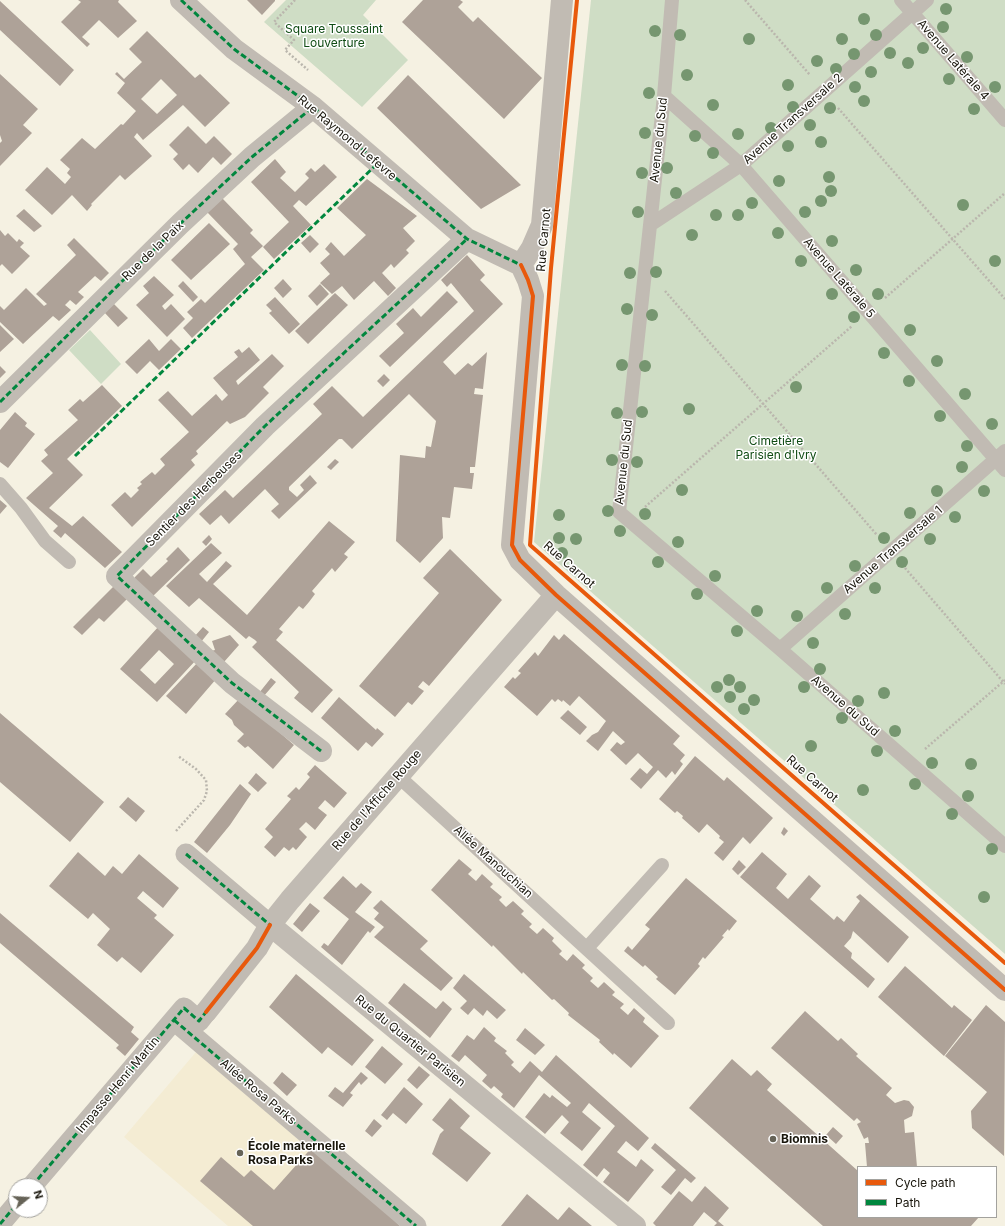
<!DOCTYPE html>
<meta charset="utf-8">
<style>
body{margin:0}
#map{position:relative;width:1005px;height:1226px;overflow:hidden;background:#f5f1e2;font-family:Inter,sans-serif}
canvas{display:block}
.legend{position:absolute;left:857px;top:1166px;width:140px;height:52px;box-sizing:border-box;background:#fff;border:1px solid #a3a29e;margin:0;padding:5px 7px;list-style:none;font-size:12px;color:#19160c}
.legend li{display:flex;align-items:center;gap:8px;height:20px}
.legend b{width:20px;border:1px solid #a3a29e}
.north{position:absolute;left:8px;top:1178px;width:40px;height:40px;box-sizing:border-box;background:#fff;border:1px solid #a3a29e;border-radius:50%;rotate:72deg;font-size:11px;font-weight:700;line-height:16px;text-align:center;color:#19160c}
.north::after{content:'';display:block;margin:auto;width:14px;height:18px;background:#666357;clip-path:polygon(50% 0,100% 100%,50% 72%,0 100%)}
</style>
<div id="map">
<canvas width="1005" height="1226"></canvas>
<ul class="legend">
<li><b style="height:5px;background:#e8590c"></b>Cycle path</li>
<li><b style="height:5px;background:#00873e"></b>Path</li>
</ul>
<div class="north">N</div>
</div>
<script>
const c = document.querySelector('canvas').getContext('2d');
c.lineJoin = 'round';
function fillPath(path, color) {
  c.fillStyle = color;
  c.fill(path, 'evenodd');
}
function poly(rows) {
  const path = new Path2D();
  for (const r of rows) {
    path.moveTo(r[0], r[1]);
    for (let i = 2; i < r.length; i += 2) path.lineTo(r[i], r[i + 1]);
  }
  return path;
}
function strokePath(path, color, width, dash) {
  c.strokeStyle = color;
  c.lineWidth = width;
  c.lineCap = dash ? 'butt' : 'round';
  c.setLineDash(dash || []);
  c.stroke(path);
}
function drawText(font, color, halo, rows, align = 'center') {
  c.font = font + ' Inter,sans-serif';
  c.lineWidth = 3;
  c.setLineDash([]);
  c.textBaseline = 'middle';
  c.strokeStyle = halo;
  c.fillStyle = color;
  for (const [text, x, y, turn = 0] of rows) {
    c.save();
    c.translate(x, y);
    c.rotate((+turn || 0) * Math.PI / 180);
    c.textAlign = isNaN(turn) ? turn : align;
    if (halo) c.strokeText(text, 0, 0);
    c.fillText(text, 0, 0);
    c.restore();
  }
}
fillPath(poly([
 [196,1052,400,1226,228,1226,124,1137]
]), '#f4ecd3');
fillPath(poly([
 [286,0,376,0,363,15,408,60,362,107,264,22],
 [591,0,1005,0,1005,954,534,542],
 [90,330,121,364,101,384,69,350]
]), '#cfddc5');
fillPath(poly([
 [78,0,119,0,118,2,137,21,118,38,99,20,82,37,90,44,87,47,61,22,81,2],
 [247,0,275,0,275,1,262,15],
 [423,0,460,0,463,2,458,7,473,22,478,17,542,78,504,119,402,22],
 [0,1,74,70,60,86,0,30],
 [147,31,195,78,200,74,230,103,205,127,183,105,143,140,137,133,134,137,152,156,125,180,120,175,91,204,92,205,87,211,72,195,52,215,25,190,47,167,65,184,71,177,67,173,70,169,60,160,82,138,95,149,121,124,123,125,136,111,117,93,125,83,115,74,117,72,124,79,142,62,129,49],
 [161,79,177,95,157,114,141,99],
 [0,74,38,109,23,125,32,133,0,166,0,143,2,141,0,135],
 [408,75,521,185,481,209,377,108],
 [188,126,206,144,214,136,232,154,221,165,213,157,198,173,189,164,183,170,173,159,178,154,169,145],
 [275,159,286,172,280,178,295,192,309,178,305,174,311,168,315,172,324,164,337,177,306,206,299,200,293,206,311,225,274,259,263,247,289,222,251,182],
 [367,179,417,216,403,228,415,241,406,250,409,253,394,268,391,264,382,273,396,288,388,296,374,281,354,300,342,286,332,294,320,283,330,274,320,263,330,254,325,249,331,242,344,256,366,235,337,208],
 [222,198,253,230,250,233,263,246,251,257,264,270,192,338,183,328,193,318,187,312,201,299,205,303,245,264,233,249,238,244,207,212],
 [24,209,42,226,34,232,16,216],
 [209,223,230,244,191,280,171,260],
 [0,230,5,236,8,233,17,242,19,239,24,243,20,247,30,256,12,274,2,264,0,266],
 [310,235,319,244,310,253,301,243],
 [74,238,109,273,101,281,95,276,78,292,84,297,76,305,70,300,65,305,71,310,59,321,53,316,23,344,0,322,0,306,4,310,26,288,44,306,47,304,36,294,76,255,67,245],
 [467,255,485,275,480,280,503,304,443,362,455,375,468,363,472,366,487,352,483,389,475,388,474,394,483,395,475,467,470,467,470,473,474,473,472,489,454,487,450,518,442,517,443,538,420,563,396,541,400,455,425,458,426,446,431,447,436,421,409,394,352,449,342,439,339,439,289,487,289,490,297,497,304,490,300,485,310,475,317,483,279,519,271,511,279,504,265,489,229,524,221,515,210,525,199,514,225,490,233,498,322,414,313,404,332,386,363,417,474,311,451,283,447,287,441,280],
 [154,276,174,295,162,306,165,310,171,304,185,319,167,337,136,305,149,293,143,286],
 [283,279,292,289,283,298,274,288],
 [183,281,198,297,193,302,178,286],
 [320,284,329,294,317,306,308,296],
 [447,291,458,302,390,367,379,356,404,333,396,324,413,308,421,317],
 [335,293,348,305,308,344,295,331],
 [275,297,300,324,289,334,269,313,272,311,266,305],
 [113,303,128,318,118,327,104,312],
 [0,325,14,339,0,352],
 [149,339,159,351,171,339,181,349,159,370,150,361,137,374,125,362],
 [249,347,260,360,236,381,238,385,272,354,284,366,263,387,269,393,245,417,230,424,227,421,196,451,198,454,191,460,195,465,132,527,111,505,125,492,131,498,139,490,137,488,142,484,140,482,152,472,155,475,165,465,160,459,189,432,158,400,168,391,192,416,216,394,222,401,228,395,213,378,238,357,234,352,239,349,242,353],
 [0,366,6,372,0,378],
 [384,374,390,380,383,387,377,381],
 [102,385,122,406,67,459,83,475,49,508,72,526,83,516,122,552,105,568,65,533,61,538,53,531,58,526,26,498,53,473,41,461,48,455,44,450,78,420,68,410,80,399,83,402],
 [15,412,27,423,25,426,35,434,8,468,0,462,0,430],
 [335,459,339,462,331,470,327,467],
 [0,500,7,506,0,514],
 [329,521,355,542,344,554,348,557,335,572,332,568,312,591,315,594,309,602,303,609,299,606,279,629,283,632,276,640,333,690,312,713,294,698,299,692,252,647,257,642,255,640,249,636,246,639,199,598,189,607,166,586,211,543,222,553,199,574,207,582,226,561,232,566,213,584,247,615],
 [209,535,212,539,206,546,202,542],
 [178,547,190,560,151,598,135,584,135,577,143,569,151,577,168,561,166,559],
 [450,549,502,600,429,686,423,681,418,687,424,691,412,705,408,702,395,717,359,686,439,593,423,578],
 [114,586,128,598,104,622,99,618,82,635,73,627],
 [159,626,197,659,157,702,120,669],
 [159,650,174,664,155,684,140,670],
 [203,627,209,632,201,642,194,637],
 [564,634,680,736,673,744,685,755,680,761,683,764,675,775,672,771,666,778,658,770,641,789,630,779,640,768,647,774,653,767,638,753,626,765,610,750,617,742,621,745,625,742,613,731,598,751,586,741,592,735,598,732,606,721,579,696,570,706,563,700,562,702,558,699,555,702,552,699,537,716,504,687,513,677,515,679,521,673,518,671,535,652,538,656,554,635,559,640],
 [230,635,239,645,224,662,211,651,215,650,212,641],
 [198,662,217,678,186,714,166,696],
 [271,678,276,682,263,697,259,693],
 [339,697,376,730,377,728,384,734,372,747,366,742,358,751,321,718],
 [240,698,294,745,273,769,248,746,245,748,237,741,244,734,234,725,232,720,225,714],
 [568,710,587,727,580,735,560,718],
 [0,713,104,802,70,842,0,782],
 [695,756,724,781,727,777,773,818,750,844,743,837,723,861,714,853,724,842,719,838,720,836,707,824,699,833,682,818,683,816,677,811,675,813,659,799],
 [315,765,347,793,334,808,325,800,318,808,327,815,315,830,306,822,299,829,307,837,296,850,293,847,289,851,284,847,275,857,264,847,273,837,265,829,291,799,287,796,296,787,299,790,310,777,307,774],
 [256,773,267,783,258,792,248,783],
 [240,784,251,794,230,825,207,853,194,842],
 [128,797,145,811,136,822,119,807],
 [784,827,788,831,784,836,781,833],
 [78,852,105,876,113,866,122,874,139,854,179,888,163,908,143,891,137,898,157,915,154,918,174,935,141,973,122,957,117,962,97,945,110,929,93,913,88,919,49,886],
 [762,852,787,874,776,888,788,899,809,875,821,886,810,899,834,920,837,916,844,922,860,901,856,897,860,894,909,937,888,963,853,931,851,938,844,946,852,953,851,958,875,979,868,988,740,877],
 [459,859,472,870,468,874,476,881,482,874,493,884,490,887,502,897,499,900,506,907,513,901,524,911,521,914,532,924,529,927,537,934,543,928,554,938,552,941,562,951,559,954,567,961,573,954,585,965,582,968,593,978,590,981,598,988,604,982,615,992,612,995,624,1004,620,1008,628,1015,634,1008,645,1018,643,1022,659,1036,631,1068,614,1053,613,1055,599,1042,600,1040,568,1015,569,1013,554,999,552,1000,523,972,522,974,493,945,492,947,431,890],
 [739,860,746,867,738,875,732,869],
 [343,876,356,888,361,883,372,892,355,912,375,927,370,933,368,931,342,965,321,947,324,943,328,946,349,919,323,898],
 [686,878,737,921,729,931,728,929,722,936,724,937,705,959,703,957,698,964,700,966,675,995,656,979,658,977,645,965,643,967,624,951,628,946,632,950,650,929,645,925],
 [381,900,428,941,420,949,453,978,441,991,374,937,384,927,374,919,379,913,373,908],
 [310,903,320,911,302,932,293,924],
 [0,913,134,1027,131,1032,139,1039,125,1056,116,1048,119,1045,0,943],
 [905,966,952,1008,954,1005,972,1020,944,1056,878,997],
 [296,974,374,1040,352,1066,328,1047,322,1054,269,1007],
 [464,974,506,1010,497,1019,487,1010,483,1016,474,1008,468,1015,460,1008,467,1001,453,988],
 [404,983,436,1009,443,1001,452,1009,430,1038,388,1003],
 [986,1005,1005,1022,1004,1156,972,1128,971,1111,987,1092,945,1056],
 [805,1011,838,1041,841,1038,858,1054,856,1056,892,1088,886,1095,895,1103,904,1100,909,1101,914,1107,912,1116,904,1120,905,1133,914,1132,917,1167,867,1167,865,1143,869,1143,868,1137,864,1139,857,1124,861,1122,857,1118,854,1121,771,1048],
 [484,1027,496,1038,494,1041,507,1051,505,1053,514,1062,511,1065,520,1073,530,1061,542,1072,556,1055,649,1138,638,1151,626,1141,617,1152,636,1167,641,1159,654,1170,628,1202,603,1182,610,1173,604,1168,597,1177,583,1165,615,1126,589,1103,582,1112,601,1128,582,1151,560,1133,569,1122,562,1115,545,1134,525,1117,544,1093,550,1098,552,1095,567,1107,571,1103,539,1075,514,1108,501,1097,503,1094,494,1086,491,1089,482,1081,487,1075,465,1055,459,1062,451,1056,467,1035,474,1040],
 [525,1028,545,1045,535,1055,516,1040],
 [382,1046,403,1064,385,1084,365,1067],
 [732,1059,751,1076,757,1070,772,1084,767,1090,858,1171,858,1217,979,1217,971,1226,823,1226,689,1108],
 [419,1066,430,1075,417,1089,407,1080],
 [282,1072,297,1085,287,1096,273,1083],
 [361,1072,368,1078,361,1085,359,1082,350,1093,353,1095,343,1107,328,1096,335,1087,343,1093],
 [404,1087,423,1104,406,1124,393,1113,387,1120,381,1115],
 [450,1098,470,1116,460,1128,491,1153,467,1182,432,1154,440,1134,444,1130,432,1120],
 [374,1119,382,1126,372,1137,365,1131],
 [833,1127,843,1136,836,1144,826,1135],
 [655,1143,696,1178,691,1183,685,1178,671,1195,661,1187,676,1170,651,1148],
 [315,1144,400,1226,253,1226,200,1181,221,1157,244,1177,251,1170,274,1190],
 [705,1186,729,1208,718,1221,724,1226,714,1226,717,1223,704,1212,693,1226,656,1226,653,1223,679,1191,692,1202],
 [527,1194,558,1220,569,1207,592,1226,501,1226]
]), '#aea298');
strokePath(poly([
 [295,0,274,22,294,40,285,50,308,70],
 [745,0,810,75],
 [838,108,1005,299],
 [665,291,877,535],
 [885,298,1005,193],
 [645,507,852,326],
 [905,568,1005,684],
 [925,749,1005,680],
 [176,831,204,800,207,791,206,780,196,769,178,756]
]), '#bab6ad', 2.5, [2, 2]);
strokePath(poly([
 [672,0,664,96,619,512,780,649,1005,846],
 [901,0,1005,120],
 [664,96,741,165,1005,470],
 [650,225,741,165,927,0],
 [0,484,21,508,45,541,69,562],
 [780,649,1005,451],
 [398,776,668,1023],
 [587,948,662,865]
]), '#c1bbb3', 14);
strokePath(poly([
 [186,854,270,925],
 [174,1020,416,1226],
 [32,1186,184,1008,199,1021,206,1012],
 [0,1224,16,1205]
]), '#c1bbb3', 21);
strokePath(poly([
 [181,0,234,49,313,107,467,239,521,265],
 [521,265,528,280,533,296,512,545,520,560,556,595,1005,990],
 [521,265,532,248,542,225,562,0],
 [0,402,180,224,252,157,313,107],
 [321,751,232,683,117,576,265,426,467,239],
 [270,925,635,1226],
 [206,1012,257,948,270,925,290,900,556,595]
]), '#c1bbb3', 22);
strokePath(poly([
 [181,0,234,49,313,107,467,239,521,265],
 [0,402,180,224,252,157,313,107],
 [75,456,378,163],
 [321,751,232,683,117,576,265,426,467,239],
 [186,854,270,925],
 [174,1020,416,1226],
 [32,1186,184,1008,199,1021,206,1012],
 [0,1224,16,1205]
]), '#00873e', 3, [6, 3]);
strokePath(poly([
 [577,0,551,268,530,545,1005,963],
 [521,265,528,280,533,296,512,545,520,560,556,595,1005,990],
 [206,1012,257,948,270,925]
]), '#e8590c', 4);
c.fillStyle = '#769670';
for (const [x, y] of [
 [946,9],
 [864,19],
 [943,27],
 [655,31],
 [680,35],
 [876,35],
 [749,39],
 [842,39],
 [923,48],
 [890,53],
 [854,54],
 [967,57],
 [817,61],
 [908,63],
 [836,69],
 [871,72],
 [687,75],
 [949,79],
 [788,85],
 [855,87],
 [995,87],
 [649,93],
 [864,101],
 [713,105],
 [793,107],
 [830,108],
 [974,109],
 [810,125],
 [771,128],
 [645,133],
 [738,134],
 [695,136],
 [821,142],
 [788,146],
 [713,153],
 [667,168],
 [642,173],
 [829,177],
 [779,181],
 [831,191],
 [676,193],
 [821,201],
 [752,203],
 [963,205],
 [638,212],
 [805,212],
 [716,215],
 [738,215],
 [778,233],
 [692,235],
 [832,241],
 [801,261],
 [995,261],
 [856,270],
 [656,272],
 [630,273],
 [832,294],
 [878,294],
 [627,309],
 [652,315],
 [854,317],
 [910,330],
 [884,353],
 [937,361],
 [622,365],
 [645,366],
 [909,381],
 [796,387],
 [965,394],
 [689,409],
 [642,412],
 [617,413],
 [940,416],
 [992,424],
 [967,446],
 [612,460],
 [637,462],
 [962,467],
 [682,490],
 [937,491],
 [984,491],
 [608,511],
 [910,513],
 [645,514],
 [559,515],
 [955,517],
 [620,531],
 [559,538],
 [884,538],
 [576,539],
 [930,539],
 [678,542],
 [562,553],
 [658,562],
 [902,562],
 [855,566],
 [715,576],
 [827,588],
 [875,588],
 [697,594],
 [757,611],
 [845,614],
 [797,616],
 [737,631],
 [813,643],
 [820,669],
 [729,680],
 [717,687],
 [740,687],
 [804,687],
 [884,693],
 [730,697],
 [754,700],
 [858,701],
 [744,709],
 [842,718],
 [895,731],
 [811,746],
 [877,751],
 [932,763],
 [971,764],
 [915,784],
 [863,790],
 [968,796],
 [952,814],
 [992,849],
 [984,897]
]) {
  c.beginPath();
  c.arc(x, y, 6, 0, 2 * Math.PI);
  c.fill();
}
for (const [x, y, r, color] of [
 [773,1139,4,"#666357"],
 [240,1153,4,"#666357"]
]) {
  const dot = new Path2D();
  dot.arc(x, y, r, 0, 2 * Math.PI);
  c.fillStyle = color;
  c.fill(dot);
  strokePath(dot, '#fff', 1.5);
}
drawText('12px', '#0f4b13', '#fff', [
 ["Square Toussaint",334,29],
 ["Louverture",334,43],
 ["Cimetière",776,441],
 ["Parisien d'Ivry",776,455]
]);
drawText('12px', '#19160c', '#fff', [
 ["Avenue Latérale 4",953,60,49],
 ["Avenue Transversale 2",793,119,-42],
 ["Rue Raymond Lefevre",347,138,40],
 ["Avenue du Sud",659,140,-84],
 ["Rue Carnot",544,240,-85],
 ["Rue de la Paix",153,251,-44],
 ["Avenue Latérale 5",839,278,49],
 ["Avenue du Sud",624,462,-84],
 ["Sentier des Herbeuses",194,499,-45],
 ["Avenue Transversale 1",893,550,-41],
 ["Rue Carnot",569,565,41],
 ["Avenue du Sud",845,706,41],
 ["Rue Carnot",812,779,41],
 ["Rue de l'Affiche Rouge",377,800,-49],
 ["Allée Manouchian",493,862,42],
 ["Rue du Quartier Parisien",410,1041,39],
 ["Impasse Henri Martin",118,1085,-50],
 ["Allée Rosa Parks",258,1092,40]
]);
drawText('bold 12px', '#19160c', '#fff', [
 ["Biomnis",781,1139],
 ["École maternelle",248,1146],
 ["Rosa Parks",248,1160]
], 'left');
</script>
